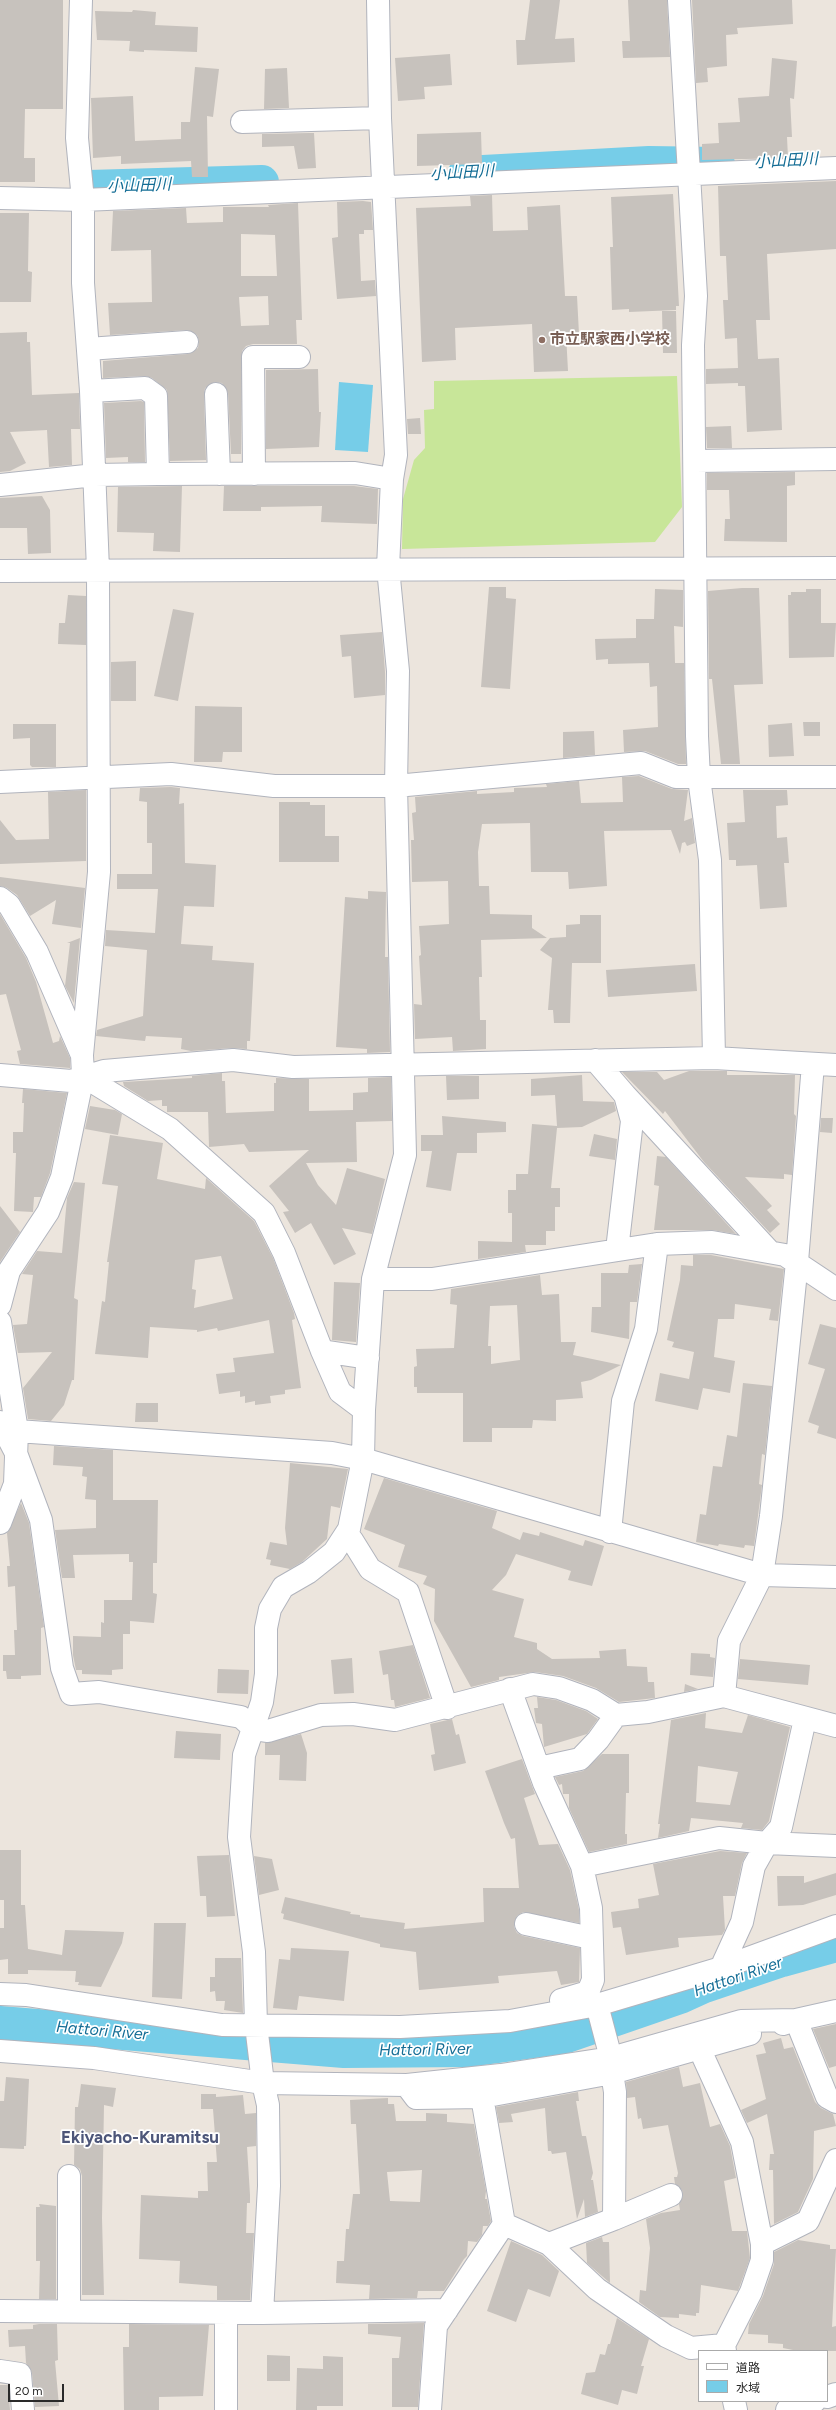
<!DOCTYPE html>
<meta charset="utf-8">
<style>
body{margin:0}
#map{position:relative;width:836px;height:2410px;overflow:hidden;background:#ece5dd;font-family:Figtree,"Noto Sans JP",sans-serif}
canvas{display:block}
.legend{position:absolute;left:698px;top:2350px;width:130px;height:52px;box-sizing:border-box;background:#fff;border:1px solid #aaa;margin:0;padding:5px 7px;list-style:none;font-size:12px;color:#2a2a2a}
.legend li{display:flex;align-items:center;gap:8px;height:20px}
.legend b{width:20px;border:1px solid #aaa}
.scale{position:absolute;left:8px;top:2384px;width:56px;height:18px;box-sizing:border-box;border:2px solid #2a2a2a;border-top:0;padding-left:5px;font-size:12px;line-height:14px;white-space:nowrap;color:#2a2a2a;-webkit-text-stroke:3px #fff;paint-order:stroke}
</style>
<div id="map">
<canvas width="836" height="2410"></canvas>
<ul class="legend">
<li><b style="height:5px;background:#fff"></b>道路</li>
<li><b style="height:11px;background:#76cde8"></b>水域</li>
</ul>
<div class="scale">20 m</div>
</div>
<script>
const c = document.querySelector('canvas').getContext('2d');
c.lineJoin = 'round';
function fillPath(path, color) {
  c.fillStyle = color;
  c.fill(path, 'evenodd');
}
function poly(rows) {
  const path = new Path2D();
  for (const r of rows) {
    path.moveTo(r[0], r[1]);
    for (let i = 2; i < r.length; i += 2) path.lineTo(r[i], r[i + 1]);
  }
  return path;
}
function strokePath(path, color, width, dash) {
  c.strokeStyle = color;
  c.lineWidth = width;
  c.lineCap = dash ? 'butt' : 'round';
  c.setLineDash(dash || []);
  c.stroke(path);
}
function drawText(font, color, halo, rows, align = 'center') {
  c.font = font + ' Figtree,"Noto Sans JP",sans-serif';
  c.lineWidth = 3.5;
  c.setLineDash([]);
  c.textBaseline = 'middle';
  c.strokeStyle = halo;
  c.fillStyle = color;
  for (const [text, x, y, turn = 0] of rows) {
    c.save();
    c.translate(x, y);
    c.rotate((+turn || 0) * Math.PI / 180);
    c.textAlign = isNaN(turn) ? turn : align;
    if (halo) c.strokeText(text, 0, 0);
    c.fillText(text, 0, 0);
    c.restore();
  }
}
fillPath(poly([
 [677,376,682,507,655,542,402,549,403,499,414,460,425,448,424,410,434,409,434,381]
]), '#c8e699');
fillPath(poly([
 [339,382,373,385,368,452,335,450]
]), '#76cde8');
strokePath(poly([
 [465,173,649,163,718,164],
 [89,187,262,182],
 [0,2023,344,2051,469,2050,564,2037,680,1997,702,1987,782,1960,836,1945]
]), '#76cde8', 34);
fillPath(poly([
 [0,0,63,0,63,109,25,109,24,158,35,158,35,182,0,182],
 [530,0,560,0,555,39,574,38,575,62,517,65,516,40,525,40],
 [628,0,667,0,670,57,623,58,622,41,630,41],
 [692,0,792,0,793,24,737,28,738,34,726,35,727,66,707,68,708,82,696,83],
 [133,10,156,12,155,25,198,27,197,52,144,50,144,52,129,51,130,41,97,40,95,11,132,12],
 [450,54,452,85,424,87,425,99,398,101,395,58],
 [772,58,797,61,794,99,790,98,792,137,787,137,788,158,702,160,702,144,719,143,718,123,740,122,738,98,769,96],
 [195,67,219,69,213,117,207,116,208,177,192,177,191,161,121,164,121,156,93,158,91,98,133,96,135,141,181,139,181,122,190,122],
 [287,68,289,108,264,109,265,69],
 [481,132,482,164,417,166,417,134],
 [309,133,314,133,316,168,298,169,294,146,262,147,262,134],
 [836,181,836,249,767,254,770,320,756,320,758,359,779,358,782,430,747,432,745,386,738,386,738,383,706,384,706,369,738,368,737,338,725,339,723,300,728,300,726,256,720,256,718,186],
 [673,194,679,306,676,306,676,310,629,312,629,309,612,310,610,247,613,247,611,197],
 [492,195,493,231,528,230,527,207,560,205,565,296,577,296,579,334,566,334,568,371,534,372,532,324,455,328,456,360,422,362,416,208,471,206,470,196],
 [363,201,371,202,373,230,364,230,364,234,359,234,361,281,375,280,376,296,337,299,332,238,338,237,337,202],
 [298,203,302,320,296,320,297,344,253,344,246,346,242,351,241,454,231,454,228,393,222,383,215,382,205,388,204,394,206,460,170,461,167,390,152,378,145,376,103,378,103,361,188,354,198,348,199,341,197,335,187,330,110,335,108,303,152,302,151,250,111,251,113,211,186,208,187,223,223,222,223,207,269,207,268,205],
 [241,234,275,235,277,276,241,276],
 [268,296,269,325,241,326,239,297],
 [0,213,29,213,28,271,32,272,31,302,0,302],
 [662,311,676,311,677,353,663,353],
 [27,332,27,342,30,342,32,395,79,393,80,429,71,429,72,465,49,467,47,430,10,432,26,463,10,471,0,472,0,333],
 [318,369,319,412,321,412,319,447,266,449,266,370],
 [141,401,144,402,145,462,128,462,128,457,106,458,104,403],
 [420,418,421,434,408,434,407,419],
 [731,426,732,448,707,448,706,427],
 [795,472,795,485,787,486,787,542,724,541,725,519,730,519,729,490,707,490,707,473],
 [182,486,180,552,153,551,154,533,117,532,118,487],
 [224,486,354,486,378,489,377,524,321,522,322,506,261,507,261,511,223,511],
 [42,496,50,510,51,553,28,554,27,528,0,528,0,498],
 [489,587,506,587,506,598,516,599,510,689,481,687],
 [742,588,759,588,763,684,734,685,740,764,721,764,712,679,709,679,708,591],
 [655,589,683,590,683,627,674,626,675,663,684,663,686,764,678,764,645,751,624,752,623,730,658,727,657,686,650,687,649,663,608,664,608,659,596,660,595,639,636,638,636,619,654,619],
 [806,589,821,589,821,623,836,623,834,657,789,658,788,595,791,595,791,592,806,592],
 [68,595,86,596,86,645,58,644,59,623,65,623],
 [173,609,194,613,178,701,154,696],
 [382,632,385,672,385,695,354,698,351,656,342,657,340,635],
 [136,661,136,701,111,701,111,662],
 [195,706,242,707,242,752,223,752,222,762,194,762],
 [803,722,820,722,820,736,804,736],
 [792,723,794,756,769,757,768,725],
 [13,724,56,724,56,767,32,767,30,765,30,738,13,739],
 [594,731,595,755,563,758,563,732],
 [639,776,672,789,688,790,684,821,692,818,695,843,687,846,685,842,682,843,680,854,671,830,604,831,607,886,569,889,568,872,531,872,530,823,482,824,478,852,479,886,489,886,490,914,532,915,532,928,547,938,481,940,482,977,479,977,480,1020,486,1020,486,1049,453,1051,452,1037,415,1039,414,1004,422,1005,419,956,421,955,419,926,449,924,448,881,412,882,411,840,414,840,412,813,416,812,415,797,477,791,477,794,514,792,514,788,547,787,546,784,579,781,581,803,623,802,622,777],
 [171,787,180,788,179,804,184,803,185,863,216,865,214,907,184,906,181,944,213,946,212,960,254,963,250,1041,247,1041,247,1049,232,1048,191,1051,181,1049,182,1038,146,1036,145,1041,96,1036,97,1030,143,1016,147,950,105,946,106,930,155,933,158,889,117,889,117,874,152,874,152,843,147,843,147,802,139,801,140,788],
 [86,790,86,861,0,864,0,820,16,840,49,839,48,792],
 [743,790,787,790,788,805,776,806,777,838,787,837,789,863,784,863,787,907,760,909,757,865,736,866,736,860,729,860,727,823,745,822],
 [279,802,310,802,310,805,325,805,325,836,339,836,339,862,279,862],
 [0,877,85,888,81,928,52,924,56,900,30,916,17,895,7,888,0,886],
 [368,891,386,892,385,957,388,957,390,1052,367,1053,367,1049,336,1047,345,897,368,899],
 [0,914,26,958,36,982,53,1043,59,1041,60,1036,70,1058,70,1068,20,1064,17,1051,21,1050,6,994,0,995],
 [580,915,601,915,601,963,572,963,570,1023,554,1023,553,1010,548,1010,552,958,540,950,550,938,566,937,566,925,580,924],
 [80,938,74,1003,65,986,70,943,67,943],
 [695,964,697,991,608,997,606,970],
 [689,1071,727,1071,727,1075,795,1075,794,1114,796,1116,792,1175,784,1174,784,1179,745,1177,772,1206,767,1210,780,1224,770,1233,704,1162,665,1111,663,1114,622,1072,657,1072,664,1080],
 [222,1073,222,1081,225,1081,226,1113,274,1111,274,1083,276,1083,276,1078,309,1079,309,1111,353,1110,353,1093,368,1092,368,1078,391,1077,392,1121,356,1122,357,1162,306,1163,318,1185,336,1205,347,1168,385,1179,372,1234,342,1228,356,1254,334,1265,311,1223,295,1233,283,1212,289,1211,269,1186,309,1150,249,1152,244,1144,209,1147,208,1112,167,1112,167,1106,162,1106,162,1100,148,1101,124,1086,123,1082,192,1078,192,1076],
 [582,1075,583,1101,614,1102,616,1111,582,1127,557,1128,551,1188,560,1188,560,1207,555,1207,555,1231,546,1231,546,1245,525,1245,526,1252,478,1259,478,1241,512,1242,512,1213,508,1213,508,1190,516,1190,516,1174,528,1174,532,1124,557,1126,555,1095,531,1096,531,1079],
 [446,1076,479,1076,479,1099,447,1100],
 [23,1089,67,1093,50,1173,41,1197,34,1197,33,1212,14,1211,16,1153,13,1153,13,1132,23,1132,24,1103,22,1103],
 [90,1106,115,1110,122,1114,118,1135,85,1129],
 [442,1116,506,1122,506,1132,477,1133,477,1153,457,1153,451,1191,426,1187,432,1151,421,1151,421,1135,443,1135],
 [821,1118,833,1118,832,1133,820,1132],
 [594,1134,617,1139,615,1160,589,1156],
 [110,1135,163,1143,157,1179,205,1189,206,1178,254,1221,273,1258,294,1313,295,1319,292,1320,301,1388,285,1390,285,1394,270,1396,271,1403,255,1405,255,1401,245,1403,245,1396,240,1397,240,1391,219,1394,216,1374,235,1372,233,1358,274,1353,269,1320,218,1331,217,1328,197,1332,197,1330,150,1327,148,1358,95,1354,102,1301,105,1302,109,1262,107,1262,118,1186,102,1184],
 [221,1256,233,1299,194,1308,196,1290,192,1289,195,1260],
 [657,1156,666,1157,736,1234,712,1230,654,1230,659,1186,654,1185],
 [74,1182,85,1183,74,1298,78,1300,74,1380,72,1380,64,1405,51,1421,28,1419,23,1388,52,1352,18,1353,13,1325,27,1324,33,1275,22,1274,37,1251,62,1253,67,1198],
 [0,1206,20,1232,0,1262],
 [693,1255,711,1255,784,1269,778,1321,769,1320,771,1309,735,1304,734,1319,718,1319,714,1357,735,1361,730,1393,703,1388,698,1410,655,1401,660,1373,689,1379,694,1352,672,1347,674,1342,667,1340,680,1280,681,1265,693,1266],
 [642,1264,637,1302,630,1302,629,1339,591,1332,592,1307,601,1307,601,1273,628,1273,629,1265],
 [540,1275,542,1295,559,1294,561,1342,576,1342,573,1355,621,1365,591,1380,581,1382,583,1398,556,1400,556,1421,533,1420,532,1428,492,1428,492,1442,463,1442,463,1393,417,1393,417,1387,414,1387,414,1367,417,1366,416,1349,454,1348,457,1305,450,1304,451,1289],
 [517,1305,520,1360,491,1364,491,1346,488,1346,490,1306],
 [334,1282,360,1283,356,1342,332,1340],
 [820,1324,836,1328,836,1439,817,1433,819,1426,808,1422,825,1369,808,1364],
 [743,1383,772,1386,765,1455,762,1454,759,1484,762,1485,754,1546,745,1545,744,1548,719,1544,718,1546,696,1542,700,1514,706,1515,713,1466,722,1467,727,1435,737,1437],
 [136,1403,158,1403,158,1422,135,1422],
 [54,1446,113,1450,113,1500,158,1500,157,1563,153,1563,153,1593,157,1594,154,1623,130,1621,130,1634,123,1634,123,1669,112,1670,112,1675,82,1674,82,1670,76,1670,73,1655,73,1636,101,1637,101,1622,104,1623,104,1600,132,1600,133,1562,129,1562,129,1554,73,1555,75,1578,62,1578,55,1530,96,1528,96,1500,85,1499,87,1477,82,1476,83,1467,53,1465],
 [290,1463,348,1469,340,1508,331,1506,327,1539,302,1562,290,1569,270,1565,271,1560,266,1559,270,1542,287,1545,285,1528],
 [384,1478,497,1511,492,1528,520,1540,523,1532,539,1536,540,1532,583,1546,585,1540,604,1546,592,1586,568,1580,571,1571,516,1554,506,1575,492,1590,524,1599,514,1637,537,1643,537,1649,552,1659,600,1658,599,1651,626,1649,627,1666,647,1667,648,1682,654,1682,655,1698,619,1702,596,1688,563,1676,535,1672,499,1677,499,1680,471,1687,434,1621,435,1589,423,1584,427,1576,398,1567,405,1545,364,1529],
 [21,1503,29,1523,44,1627,41,1628,41,1675,21,1676,21,1679,7,1679,6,1671,3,1671,3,1655,15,1655,14,1630,17,1630,15,1586,8,1587,7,1566,10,1566,7,1533],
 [413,1645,430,1698,395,1707,394,1700,391,1700,388,1674,383,1675,379,1651],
 [691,1653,710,1654,710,1657,715,1658,713,1677,690,1675],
 [352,1658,354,1693,334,1694,331,1660],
 [740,1659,810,1665,808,1685,738,1679],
 [218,1669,249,1670,248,1694,217,1693],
 [685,1684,698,1689,684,1692],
 [537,1697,556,1700,586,1711,598,1719,587,1734,544,1747,542,1724,536,1723,534,1708,538,1708],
 [706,1713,705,1728,742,1733,748,1715,790,1727,769,1821,762,1830,741,1828,743,1823,691,1818,689,1831,658,1838,660,1824,658,1824,671,1720],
 [698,1766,738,1772,730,1805,696,1802],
 [452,1719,456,1735,459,1734,466,1763,434,1771,431,1755,435,1754,430,1724],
 [176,1731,221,1734,220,1760,174,1758],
 [301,1734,307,1753,306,1781,279,1780,280,1755,265,1755,265,1743],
 [602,1754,629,1754,629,1793,626,1793,625,1834,627,1834,627,1844,589,1852,569,1808,569,1794,563,1794,562,1784,559,1785,555,1777,583,1771],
 [522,1759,535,1794,524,1798,539,1845,558,1844,570,1870,579,1910,579,1923,523,1912,517,1916,514,1927,517,1933,523,1936,580,1948,579,1982,561,1985,557,1971,498,1976,499,1983,419,1990,416,1952,380,1947,380,1944,283,1919,284,1914,281,1913,285,1897,351,1912,350,1914,360,1915,360,1917,405,1923,404,1929,484,1922,483,1888,519,1888,515,1838,511,1839,504,1823,485,1771],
 [0,1850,21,1850,21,1905,25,1905,28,1949,62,1955,65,1930,124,1932,122,1943,101,1987,78,1985,79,1982,75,1982,76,1971,28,1970,28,1974,8,1974,8,1959,0,1960,0,1928,4,1928,4,1900,0,1900],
 [720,1851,747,1853,742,1863,735,1896,723,1896,725,1930,722,1935,678,1938,679,1947,626,1955,621,1927,613,1928,611,1912,639,1908,638,1899,659,1895,653,1864],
 [229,1855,235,1916,207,1917,206,1896,200,1896,197,1856],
 [254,1856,272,1859,279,1890,259,1895],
 [836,1873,836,1895,803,1905,778,1906,777,1876,804,1876,804,1883],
 [154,1923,186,1923,182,1999,152,1997],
 [291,1948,349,1951,344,2001,299,1996,297,2010,273,2008,279,1959,290,1960],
 [215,1958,241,1958,243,2013,224,2010,225,2001,216,2001,215,1991,210,1992,210,1977,215,1977],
 [836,2024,836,2066,829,2068,813,2029],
 [781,2038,784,2049,793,2047,815,2102,821,2108,833,2114,836,2126,814,2131,813,2179,798,2212,774,2224,773,2170,769,2170,770,2154,774,2154,767,2114,747,2123,741,2110,766,2099,756,2055,766,2053,763,2043],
 [679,2067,683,2087,700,2083,710,2127,720,2124,730,2146,736,2178,724,2181,732,2231,747,2231,750,2258,738,2291,701,2285,699,2313,696,2313,696,2316,679,2314,679,2318,660,2317,639,2302,640,2290,646,2291,650,2248,646,2219,661,2213,680,2210,679,2204,683,2196,682,2190,675,2184,674,2177,677,2177,678,2173,668,2125,643,2129,641,2118,638,2119,635,2097,627,2098,626,2082],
 [6,2077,29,2079,26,2146,24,2146,24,2149,0,2148,0,2101,4,2101],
 [81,2084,116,2088,113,2107,104,2105,102,2218,104,2295,82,2295,82,2176,80,2169,74,2165,75,2107,78,2107],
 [578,2092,579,2101,576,2101,582,2136,586,2136,593,2173,591,2180,593,2180,598,2212,585,2217,584,2199,577,2219,566,2152,552,2154,551,2151,548,2151,545,2108,511,2114,513,2122,499,2123,496,2107],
 [201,2094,216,2094,216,2097,243,2095,245,2114,256,2113,256,2146,247,2147,250,2195,250,2203,247,2203,246,2233,254,2233,250,2300,217,2300,217,2286,179,2283,180,2261,139,2259,141,2195,198,2198,198,2191,208,2191,207,2162,217,2162,213,2109,201,2109],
 [388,2098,388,2104,394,2104,396,2121,426,2121,426,2113,447,2114,447,2122,474,2124,486,2191,485,2199,487,2199,491,2221,488,2226,483,2226,482,2235,477,2242,468,2241,467,2256,464,2259,444,2291,418,2291,417,2298,369,2299,370,2285,336,2283,337,2261,344,2261,346,2229,349,2229,353,2194,360,2194,356,2124,351,2124,350,2100],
 [422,2170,420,2202,390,2201,387,2172],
 [39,2204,56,2206,56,2299,39,2299,40,2261,36,2261,36,2207,40,2207],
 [602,2237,603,2242,609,2242,610,2283,587,2263,586,2243],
 [798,2240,830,2245,830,2249,836,2249,832,2327,836,2326,836,2351,798,2351,783,2348,783,2344,768,2343,768,2335,748,2334,749,2324,763,2296,774,2264,774,2252],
 [511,2241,542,2255,559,2271,550,2297,528,2289,516,2322,487,2311],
 [617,2318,649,2339,641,2366,644,2366,637,2394,622,2390,618,2405,581,2394,586,2373,595,2372,600,2354,605,2355,608,2344,610,2344],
 [424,2323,418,2407,392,2407,392,2358,399,2358,401,2337,368,2334,368,2324],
 [39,2324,57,2324,58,2360,55,2361,59,2406,35,2407,32,2373,26,2363,25,2346,9,2347,8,2330,33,2329,33,2325],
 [129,2324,209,2325,203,2396,159,2397,159,2410,124,2410,123,2347,129,2347],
 [267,2355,290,2356,290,2381,267,2381],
 [323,2356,343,2357,343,2406,317,2406,317,2410,296,2410,297,2368,323,2369],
 [0,2385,8,2385,10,2410,0,2410]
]), '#c7c2bd');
const minor = poly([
 [679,0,696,296,693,345,697,736,699,778,710,860,714,1058],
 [242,122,380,118],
 [0,198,83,200,836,168],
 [88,349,187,342],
 [91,391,145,388,156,396,158,474],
 [216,394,219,474],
 [696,461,836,459],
 [254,474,253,357,299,357],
 [0,485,95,475,158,474,355,473,392,479],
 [0,571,836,568],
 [0,782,171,774,274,786,396,786,641,763,676,777,836,777],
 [0,898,9,905,37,952,81,1053],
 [595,1060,625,1095,632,1121,617,1250],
 [0,1075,71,1081,104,1071,233,1060,293,1067,714,1058,836,1065],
 [83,1076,170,1129,264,1213,284,1253,322,1351,340,1392,364,1410],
 [625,1095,770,1252],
 [373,1279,432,1279,657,1244,712,1242,785,1255,836,1289],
 [0,1305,9,1271,48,1212,62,1177,83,1076,82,1055,99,872,98,570,91,391,83,283,83,200,77,138,81,0],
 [0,1322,17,1431,15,1484,0,1523],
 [322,1351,368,1358],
 [0,1422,16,1453,41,1520,62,1668,71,1694,99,1692,241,1717,254,1729,268,1731,321,1715,353,1714,395,1720,533,1684,559,1688,592,1700,616,1715,648,1712,724,1696,836,1726],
 [6,1432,17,1431,332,1453,363,1459,762,1575,836,1577],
 [610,1532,623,1401,646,1329,657,1244],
 [346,1536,352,1540,370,1569,408,1592,447,1708],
 [510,1689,544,1783,582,1866,591,1908,593,1980,588,1992,561,2000],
 [724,1696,729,1641,762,1575,771,1516,797,1262,813,1064],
 [539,1768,580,1759,598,1740,616,1715],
 [582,1866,719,1838,767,1843,836,1846],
 [526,1924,591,1938],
 [721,1968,742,1922,754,1866,767,1843,781,1827,805,1719],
 [0,1994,26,1995,222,2025,400,2027,510,2021,597,2005,721,1968,836,1926],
 [597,2005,611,2058],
 [783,2024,796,2020,827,2097,836,2102],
 [700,2050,742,2142,762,2244,762,2260,751,2292,724,2345,725,2351],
 [0,2051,94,2058,263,2083,407,2085,501,2075,611,2058,741,2021,796,2020,836,2011],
 [612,2073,615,2092,614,2219],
 [410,2090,416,2098,482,2097,612,2073,750,2034],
 [69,2176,69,2311],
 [504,2224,549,2244,597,2289,666,2336,691,2348,724,2345],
 [549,2244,614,2219,671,2195],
 [762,2244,808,2221,836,2160],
 [0,2311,262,2313,447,2310],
 [226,2313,226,2410],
 [262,2313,269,2186,268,2105,263,2083,256,2025,254,1952,239,1837,244,1755,262,1702,266,1674,266,1628,270,1609,283,1587,309,1572,334,1552,349,1529,363,1459,364,1410,373,1279,405,1155,396,786,398,671,388,568,392,479,396,455,380,118,378,0],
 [0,2371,20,2374,23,2410],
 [827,2397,836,2394],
 [734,2401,736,2410],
 [430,2410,436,2326,504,2224,482,2097],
 [787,2410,815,2401]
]);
strokePath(minor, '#b1b4bd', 24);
strokePath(minor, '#fff', 22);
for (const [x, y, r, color] of [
 [542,340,4,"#8d6e63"]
]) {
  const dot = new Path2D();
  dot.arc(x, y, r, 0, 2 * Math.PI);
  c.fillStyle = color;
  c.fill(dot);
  strokePath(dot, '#fff', 1.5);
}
drawText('bold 15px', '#785e54', '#fff', [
 ["市立駅家西小学校",550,340]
], 'left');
drawText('italic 16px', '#146d95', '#fff', [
 ["小山田川",786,161,-3],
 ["小山田川",462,173,-3],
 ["小山田川",139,186,-2],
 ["Hattori River",738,1977,-19],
 ["Hattori River",102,2031,5],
 ["Hattori River",425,2050,-1]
]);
drawText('bold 17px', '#4d5679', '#fff', [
 ["Ekiyacho-Kuramitsu",140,2138]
]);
</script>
